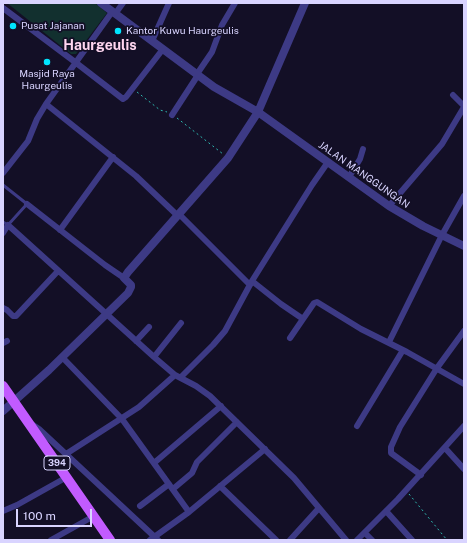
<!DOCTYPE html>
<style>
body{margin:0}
#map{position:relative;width:467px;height:543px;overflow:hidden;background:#130f26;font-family:"Public Sans",sans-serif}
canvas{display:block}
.frame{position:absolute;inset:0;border:4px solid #d9d4ff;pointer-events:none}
.scale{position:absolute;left:16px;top:509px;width:76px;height:18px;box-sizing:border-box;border:2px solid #d9d4ff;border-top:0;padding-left:5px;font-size:12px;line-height:14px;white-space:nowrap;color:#d9d4ff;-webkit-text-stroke:3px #130f26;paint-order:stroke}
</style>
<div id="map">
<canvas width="467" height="543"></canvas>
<div class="frame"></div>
<div class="scale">100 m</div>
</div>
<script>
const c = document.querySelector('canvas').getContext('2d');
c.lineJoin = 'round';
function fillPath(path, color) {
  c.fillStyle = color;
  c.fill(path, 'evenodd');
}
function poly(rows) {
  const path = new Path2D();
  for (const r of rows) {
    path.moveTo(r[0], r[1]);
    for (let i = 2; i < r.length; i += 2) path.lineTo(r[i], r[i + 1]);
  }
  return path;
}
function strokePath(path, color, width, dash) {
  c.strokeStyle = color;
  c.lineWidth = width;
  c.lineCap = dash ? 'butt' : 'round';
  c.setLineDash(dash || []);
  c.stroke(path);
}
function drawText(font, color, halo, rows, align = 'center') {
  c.font = font + ' "Public Sans",sans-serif';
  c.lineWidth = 3.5;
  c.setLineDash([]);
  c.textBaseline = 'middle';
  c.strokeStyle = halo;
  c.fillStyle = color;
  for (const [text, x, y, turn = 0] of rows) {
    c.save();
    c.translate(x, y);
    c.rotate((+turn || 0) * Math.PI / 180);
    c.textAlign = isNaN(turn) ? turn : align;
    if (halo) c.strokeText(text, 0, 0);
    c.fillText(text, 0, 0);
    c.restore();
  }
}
fillPath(poly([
 [7,3,95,3,107,13,76,54,71,54]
]), '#12302f');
strokePath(poly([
 [137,92,160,110,167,112],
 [177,118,223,154],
 [409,494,447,540]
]), '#2fb8b0', 1, [2, 3]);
strokePath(poly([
 [3,185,27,204,8,225,3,222]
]), '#3d3a85', 3);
strokePath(poly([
 [3,8,75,62,123,99,126,97,163,49],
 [115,14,123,3],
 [152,41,169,3],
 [197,74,212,52,222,25,235,3],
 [453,95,464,106],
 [46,104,136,176,178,216],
 [172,115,198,75],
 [3,173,28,141,37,119,46,104,112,12],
 [349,177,360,159,363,149],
 [27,204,105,265,124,278],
 [389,206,442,144,464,107],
 [179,214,250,285],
 [60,230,113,157],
 [3,233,8,225,154,357,175,375,196,386,210,396,294,478,346,540],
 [252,281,281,304,303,319,314,303,317,302,361,329,407,352,464,384],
 [3,308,7,310,13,316,16,316,58,271],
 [290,338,303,319],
 [136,341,149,327],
 [389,342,442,235,464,196],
 [3,343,7,341],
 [62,357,122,419,189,512],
 [154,357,181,323],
 [181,377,213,345,225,331,252,281,312,185,328,162],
 [33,425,39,429,158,540],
 [357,426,403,350],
 [445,448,464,469],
 [66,454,139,407,175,375],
 [154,463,221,406],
 [421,475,391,453,391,447,400,427,437,368,464,331],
 [220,486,276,540],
 [173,489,192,473,197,462,237,422],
 [140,506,169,484],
 [3,511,17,505,67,477],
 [386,511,412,540],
 [365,533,372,540],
 [51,540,94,516],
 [150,540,189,512,265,449],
 [290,540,319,508],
 [357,540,398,499,464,426]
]), '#3d3a85', 6);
strokePath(poly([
 [101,3,214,87,258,112,389,206,423,226,464,246],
 [3,411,49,370,128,293,131,287,131,285,124,278,128,272,228,158,258,112,305,3]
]), '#3d3a85', 8);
strokePath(poly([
 [3,386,110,540]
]), '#c25bff', 10);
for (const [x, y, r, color] of [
 [13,26,4,"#00e5ff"],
 [118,31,4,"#00e5ff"],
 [47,62,4,"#00e5ff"]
]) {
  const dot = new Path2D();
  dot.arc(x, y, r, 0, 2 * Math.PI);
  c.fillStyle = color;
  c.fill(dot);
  strokePath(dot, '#130f26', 1.5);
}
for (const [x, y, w] of [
 [57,463,26]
]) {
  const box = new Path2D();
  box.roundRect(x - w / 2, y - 7, w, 14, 3);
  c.fillStyle = '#130f26';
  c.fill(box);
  strokePath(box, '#d9d4ff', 1);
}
drawText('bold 9px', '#d9d4ff', null, [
 ["394",57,463]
]);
drawText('10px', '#d9d4ff', '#130f26', [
 ["Pusat Jajanan",21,26],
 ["Kantor Kuwu Haurgeulis",126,31],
 ["Masjid Raya",47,74,"center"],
 ["Haurgeulis",47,86,"center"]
], 'left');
drawText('10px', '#d9d4ff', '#130f26', [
 ["JALAN MANGGUNGAN",364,175,35]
]);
drawText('bold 14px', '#ffd6f0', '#130f26', [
 ["Haurgeulis",100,46]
]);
</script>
